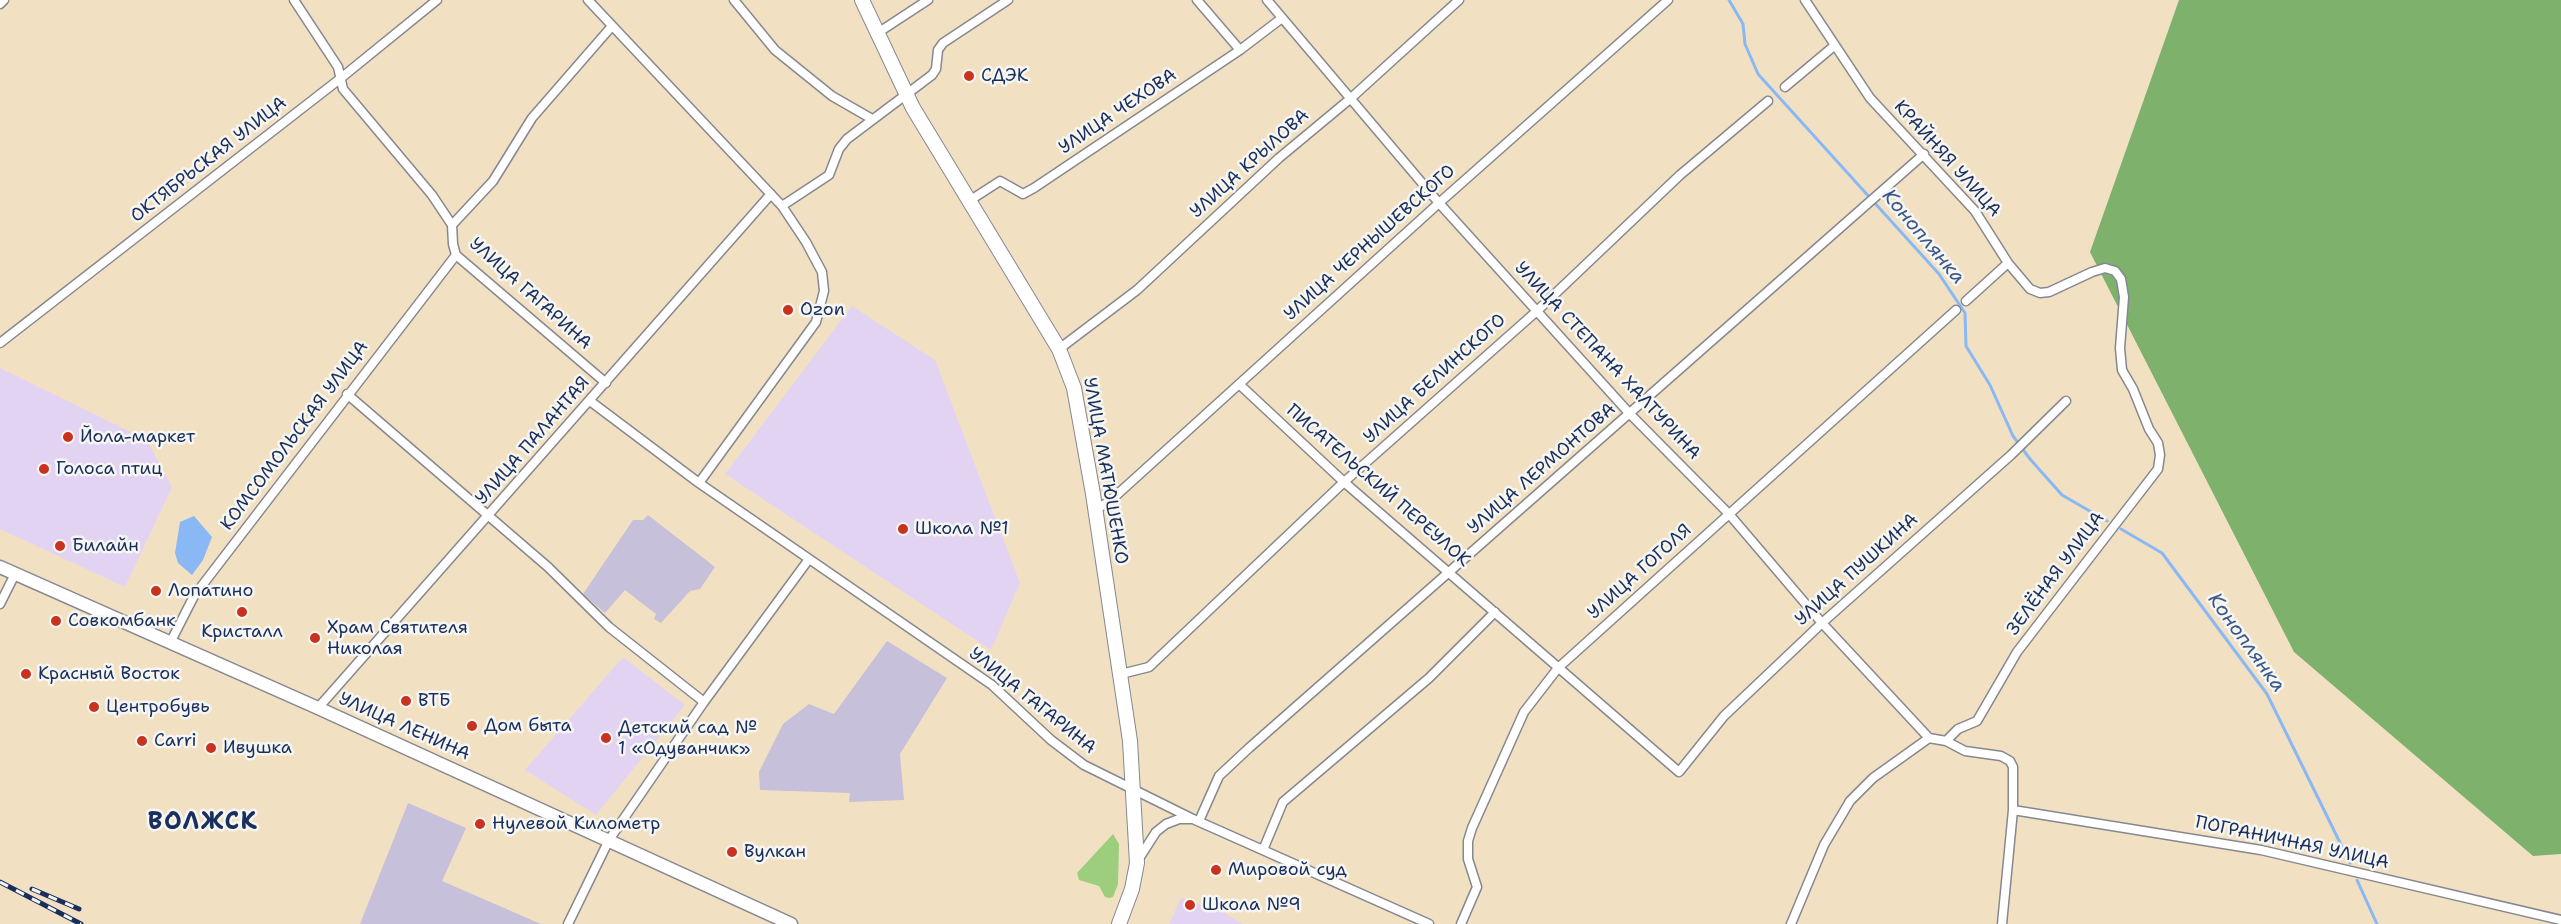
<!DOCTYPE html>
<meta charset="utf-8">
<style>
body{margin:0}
canvas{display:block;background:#f2e0c3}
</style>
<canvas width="2561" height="924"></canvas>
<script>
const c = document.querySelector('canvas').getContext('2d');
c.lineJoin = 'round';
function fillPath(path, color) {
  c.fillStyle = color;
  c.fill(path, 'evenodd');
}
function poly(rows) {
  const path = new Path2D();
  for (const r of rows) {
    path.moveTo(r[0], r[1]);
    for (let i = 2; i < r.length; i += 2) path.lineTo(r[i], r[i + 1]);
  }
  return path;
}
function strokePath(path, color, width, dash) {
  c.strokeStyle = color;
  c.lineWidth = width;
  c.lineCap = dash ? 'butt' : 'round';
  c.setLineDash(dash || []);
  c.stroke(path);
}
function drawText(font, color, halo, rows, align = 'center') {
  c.font = font + ' "Shantell Sans",sans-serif';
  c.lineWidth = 5;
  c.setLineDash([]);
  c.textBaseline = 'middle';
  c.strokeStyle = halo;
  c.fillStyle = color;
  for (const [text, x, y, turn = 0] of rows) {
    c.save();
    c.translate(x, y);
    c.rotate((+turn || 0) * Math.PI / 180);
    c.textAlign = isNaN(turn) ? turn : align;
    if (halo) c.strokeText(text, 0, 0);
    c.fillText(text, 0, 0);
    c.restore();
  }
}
fillPath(poly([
 [852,306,935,360,1020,583,991,650,725,474],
 [0,368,147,440,172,487,125,587,0,529],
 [623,657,685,705,596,815,525,770],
 [1181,898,1221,911,1243,924,1169,924]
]), '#e3d3f2');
fillPath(poly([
 [648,515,715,567,700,589,690,591,661,623,654,619,656,614,625,590,605,613,583,594,633,520,643,520],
 [887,641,947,678,900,754,904,800,849,802,850,793,760,790,759,772,783,724,809,704,834,714],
 [408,803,466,828,442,881,541,924,360,924]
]), '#c6c0da');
fillPath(poly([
 [1113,834,1119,844,1118,884,1113,897,1109,898,1105,897,1099,886,1079,880,1077,873]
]), '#9dce7d');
fillPath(poly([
 [2179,0,2561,0,2561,854,2533,856,2294,652,2090,252]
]), '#7eb16c');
fillPath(poly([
 [194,516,212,537,203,560,192,575,178,563,175,553,180,522]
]), '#89b8f4');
strokePath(poly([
 [1729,0,1743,24,1745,44,1758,74,1939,274,1965,313,1966,346,1990,385,2013,436,2030,459,2062,495,2107,521],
 [2121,529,2162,553,2267,694,2350,863],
 [2357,880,2377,924]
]), '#89b8f4', 3);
const street = poly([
 [294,0,338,67,343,89,432,195,452,225,453,244,456,255,606,383],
 [588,0,782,206,806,242,822,272,824,291,816,322,699,483],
 [734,0,775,50,832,96,872,119],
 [1197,0,1240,50],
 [1267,0,1439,203,1630,414,1729,514,1822,623,1929,738],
 [1805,0,1870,98,1975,211,2008,263,2030,289,2040,293,2049,292,2092,272,2105,268,2115,271,2121,279,2124,297,2120,348,2122,370,2133,389,2149,429,2158,443,2160,455,2158,469,2017,652,1977,721,1958,729,1946,741],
 [0,4,4,0],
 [876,34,928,0],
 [1785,87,1834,46],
 [969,201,1000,181,1023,194,1034,188,1240,50,1282,18],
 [782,206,829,175,839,149,847,139,932,75,936,69,938,50,943,43,1008,0],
 [452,225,493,181,532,118,612,26],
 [1966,301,2008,263],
 [0,343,341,78,437,0],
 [1059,349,1137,290,1279,158,1350,99,1459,0],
 [1239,384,1344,482,1679,772,1724,716,1822,623,2011,455,2066,401],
 [347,394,548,567,609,627,704,702],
 [590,401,699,483,992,685,1051,740,1084,765,1193,819,1429,924],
 [1095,510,1110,501,1439,203,1668,0],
 [0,604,15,574],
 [170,643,194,596,456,255],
 [1121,674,1149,667,1344,482,1538,310,1680,175,1768,101],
 [318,708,771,194],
 [1929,738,1946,741,1965,751,2001,756,2010,761,2013,767,2013,810,2002,924],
 [2013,810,2261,850,2561,920],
 [1199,821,1219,776,1249,748,1924,154],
 [1263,850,1283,802,1429,678,1495,612],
 [1138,860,1156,832,1166,824,1179,819,1190,819],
 [568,924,609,840,704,702,809,559],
 [1461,924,1477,887,1468,859,1468,841,1472,828,1524,712,1558,668,1956,310],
 [1791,924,1824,845,1850,801,1873,778,1929,738]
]);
const secondary = poly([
 [0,567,318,708,791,924]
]);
const primary = poly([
 [862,0,913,108,1059,349,1074,388,1093,494,1130,741,1137,863,1132,889,1119,924]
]);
strokePath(street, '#868890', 11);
strokePath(secondary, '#868890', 15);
strokePath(primary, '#868890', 16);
strokePath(street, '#fff', 8);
strokePath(secondary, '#fff', 12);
strokePath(primary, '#fff', 14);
const rail = poly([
 [0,882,81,924],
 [32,889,79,909]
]);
strokePath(rail, '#1b2f5e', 5);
strokePath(rail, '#f6f6f2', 3, [9]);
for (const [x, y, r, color] of [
 [969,76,6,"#c8321e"],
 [788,310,6,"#c8321e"],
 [68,437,6,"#c8321e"],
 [44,469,6,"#c8321e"],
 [903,529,6,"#c8321e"],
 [60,546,6,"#c8321e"],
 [156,591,6,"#c8321e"],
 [242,612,6,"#c8321e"],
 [56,621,6,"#c8321e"],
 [315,638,6,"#c8321e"],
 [26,674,6,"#c8321e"],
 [406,701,6,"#c8321e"],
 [94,707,6,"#c8321e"],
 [472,726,6,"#c8321e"],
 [606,738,6,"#c8321e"],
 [142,741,6,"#c8321e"],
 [211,748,6,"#c8321e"],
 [480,824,6,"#c8321e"],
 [732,852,6,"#c8321e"],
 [1216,870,6,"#c8321e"],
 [1190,905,6,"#c8321e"]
]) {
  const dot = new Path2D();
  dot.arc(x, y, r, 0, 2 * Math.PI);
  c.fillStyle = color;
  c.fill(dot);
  strokePath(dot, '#f6f6f2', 2);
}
drawText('18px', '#1b2f5e', '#f6f6f2', [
 ["СДЭК",981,76],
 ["Ozon",800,310],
 ["Йола-маркет",80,437],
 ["Голоса птиц",56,469],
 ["Школа №1",915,529],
 ["Билайн",72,546],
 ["Лопатино",168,591],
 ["Совкомбанк",68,621],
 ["Храм Святителя",327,628],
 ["Николая",327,649],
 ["Кристалл",242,632,"center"],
 ["Красный Восток",38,674],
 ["ВТБ",418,701],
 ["Центробувь",106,707],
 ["Дом быта",484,726],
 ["Детский сад №",618,728],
 ["1 «Одуванчик»",618,749],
 ["Carri",154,741],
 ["Ивушка",223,748],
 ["Нулевой Километр",492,824],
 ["Вулкан",744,852],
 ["Мировой суд",1228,870],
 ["Школа №9",1202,905]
], 'left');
drawText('18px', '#1b2f5e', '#f6f6f2', [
 ["УЛИЦА ЧЕХОВА",1118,112,-34],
 ["КРАЙНЯЯ УЛИЦА",1947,159,48],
 ["ОКТЯБРЬСКАЯ УЛИЦА",209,160,-38],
 ["УЛИЦА КРЫЛОВА",1250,164,-42],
 ["УЛИЦА ЧЕРНЫШЕВСКОГО",1370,243,-42],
 ["УЛИЦА ГАГАРИНА",530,294,42],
 ["УЛИЦА СТЕПАНА ХАЛТУРИНА",1607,361,47],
 ["УЛИЦА БЕЛИНСКОГО",1435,379,-42],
 ["КОМСОМОЛЬСКАЯ УЛИЦА",295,436,-53],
 ["УЛИЦА ПАЛАНТАЯ",533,441,-49],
 ["УЛИЦА ЛЕРМОНТОВА",1542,469,-41],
 ["УЛИЦА МАТЮШЕНКО",1105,471,80],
 ["ПИСАТЕЛЬСКИЙ ПЕРЕУЛОК",1378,486,41],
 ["УЛИЦА ПУШКИНА",1857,570,-42],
 ["УЛИЦА ГОГОЛЯ",1640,572,-42],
 ["ЗЕЛЁНАЯ УЛИЦА",2056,574,-53],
 ["УЛИЦА ГАГАРИНА",1032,701,39],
 ["УЛИЦА ЛЕНИНА",404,727,24],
 ["ПОГРАНИЧНАЯ УЛИЦА",2292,843,12]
]);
drawText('italic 20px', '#3c588b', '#f6f6f2', [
 ["Коноплянка",1923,237,50],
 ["Коноплянка",2246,643,54]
]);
c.letterSpacing = '1.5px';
drawText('bold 24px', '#1b2f5e', '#f6f6f2', [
 ["ВОЛЖСК",203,823]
]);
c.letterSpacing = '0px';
</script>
